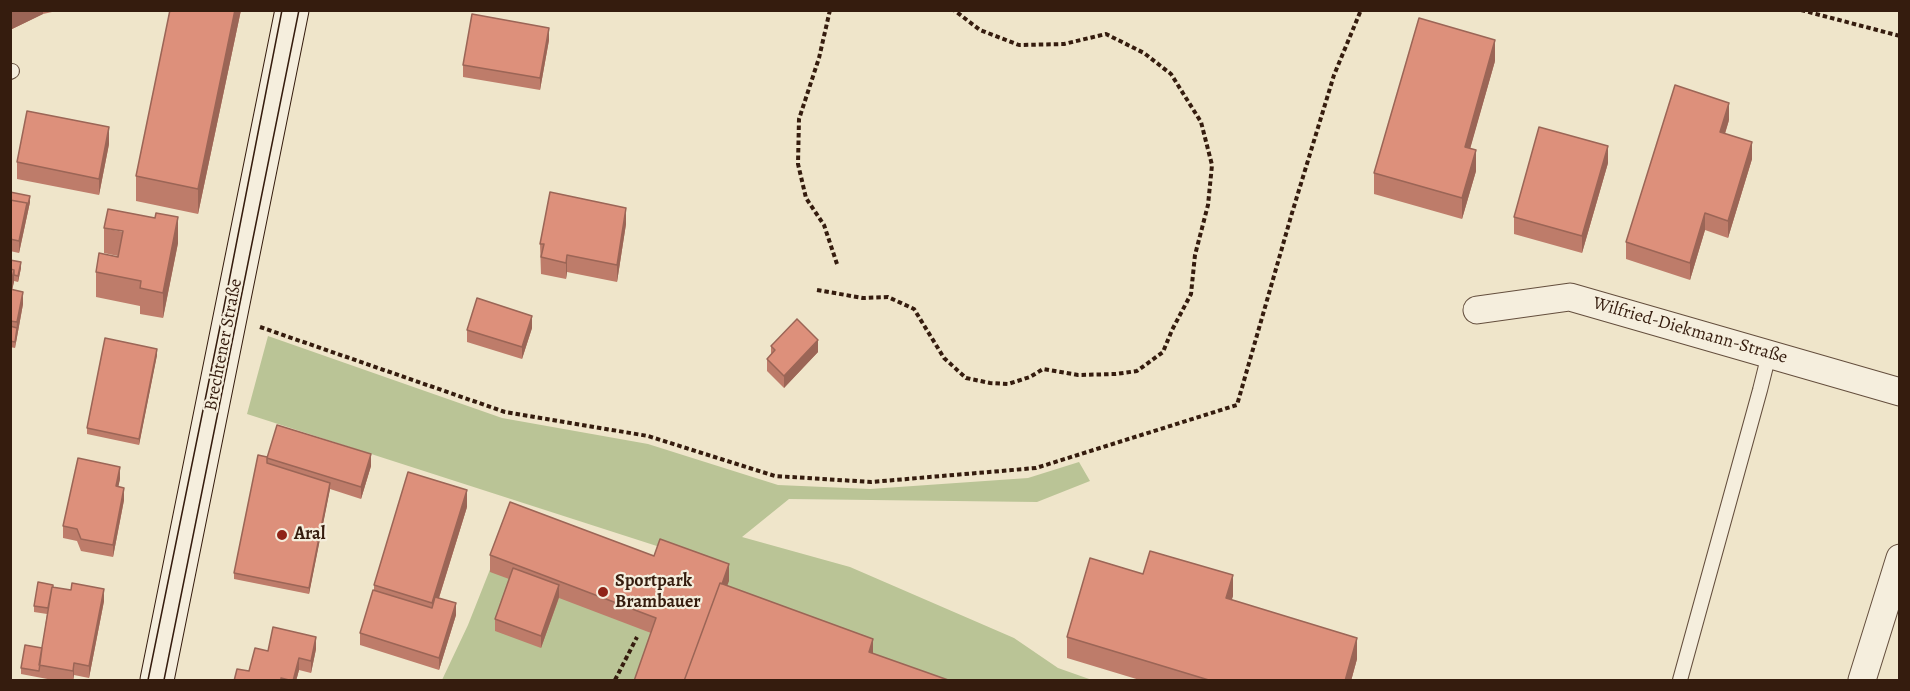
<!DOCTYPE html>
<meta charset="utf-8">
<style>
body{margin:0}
#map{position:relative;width:1910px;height:691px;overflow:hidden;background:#efe5ca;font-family:Alegreya,serif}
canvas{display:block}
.frame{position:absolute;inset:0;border:12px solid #351c0e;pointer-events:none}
</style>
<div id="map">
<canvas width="1910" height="691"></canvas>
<div class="frame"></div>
</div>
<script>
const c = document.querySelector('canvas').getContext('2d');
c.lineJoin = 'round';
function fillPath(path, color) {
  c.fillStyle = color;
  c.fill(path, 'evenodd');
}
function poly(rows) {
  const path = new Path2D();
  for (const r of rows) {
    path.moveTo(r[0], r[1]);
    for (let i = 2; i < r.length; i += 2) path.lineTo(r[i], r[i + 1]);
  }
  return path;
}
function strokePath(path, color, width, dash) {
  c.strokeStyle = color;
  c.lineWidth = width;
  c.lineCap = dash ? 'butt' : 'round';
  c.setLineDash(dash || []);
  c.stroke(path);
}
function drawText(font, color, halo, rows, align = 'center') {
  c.font = font + ' Alegreya,serif';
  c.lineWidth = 4.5;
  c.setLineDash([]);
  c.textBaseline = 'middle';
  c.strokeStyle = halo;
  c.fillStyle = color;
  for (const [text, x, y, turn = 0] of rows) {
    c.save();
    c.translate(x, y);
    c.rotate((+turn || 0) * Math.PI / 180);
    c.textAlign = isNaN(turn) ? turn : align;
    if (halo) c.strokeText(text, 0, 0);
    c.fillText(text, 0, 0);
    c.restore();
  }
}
fillPath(poly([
 [268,336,502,418,648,444,778,485,870,489,1028,478,1079,462,1090,481,1037,502,789,499,742,537,850,567,1014,638,1058,668,1092,680,442,680,468,625,510,519,654,573,663,548,247,414]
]), '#bac496');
const service = poly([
 [10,72,12,71],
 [1680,680,1760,390,1769,354]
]);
const minor = poly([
 [1477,310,1570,297,1900,392],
 [1862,680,1900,558]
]);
const secondary = poly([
 [157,680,292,10]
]);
strokePath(service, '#644e3d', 16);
strokePath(minor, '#644e3d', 29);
strokePath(secondary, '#351c0e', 35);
strokePath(poly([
 [830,10,819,58,799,119,798,164,806,198,824,225,837,264],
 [1801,10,1900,36],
 [817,290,863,298,888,297,914,309,944,358,966,378,990,383,1008,384,1030,377,1043,369,1078,375,1116,374,1137,371,1163,352,1172,330,1191,294,1195,255,1208,205,1212,165,1201,122,1171,74,1144,53,1106,34,1064,44,1019,45,980,30,954,10],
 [260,327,505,412,648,436,775,476,871,482,1036,468,1237,405,1292,213,1334,75,1361,10],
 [615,680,637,637]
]), '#351c0e', 4, [4.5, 3]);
strokePath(service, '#f5eedd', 14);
strokePath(minor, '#f5eedd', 27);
strokePath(secondary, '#f5eedd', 33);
strokePath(poly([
 [148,680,223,312,282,10],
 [164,680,299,10]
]), '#351c0e', 1.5);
fillPath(poly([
 [10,10,61,10,43,14,10,30],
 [170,10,241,10,198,214,136,201,136,176],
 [549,40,540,90,463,77,463,65],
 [1495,61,1470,148,1476,171,1462,219,1374,194,1374,173],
 [1729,120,1725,134,1752,159,1728,238,1705,230,1690,280,1626,259,1626,242],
 [109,144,99,195,17,179,17,162],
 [1608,163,1582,253,1514,234,1514,217],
 [10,192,30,202,19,253,10,251],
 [626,224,617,282,567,272,566,279,541,274,540,244],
 [104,228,178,243,163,318,140,314,140,306,96,297,96,272,118,257,118,256,104,253],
 [10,260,21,268,18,282,14,281,12,290,23,304,15,348,10,347],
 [532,328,522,359,467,342,467,330],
 [771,346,818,352,784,388,767,371,767,359,771,354],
 [157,355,139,445,87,434,87,428],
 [267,457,371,466,361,499,330,489,309,594,234,579,234,573],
 [120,479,118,486,124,500,113,557,81,551,77,541,63,538,63,526],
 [467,507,439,598,456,615,439,670,360,645,360,633,374,590,374,585],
 [490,555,654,556,729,581,651,633,559,598,541,648,495,631,495,619,509,579,490,572],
 [1143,574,1233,596,1231,600,1357,659,1351,681,1143,681,1067,658,1067,637],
 [53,587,104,601,89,678,74,675,73,681,58,681,21,674,21,668,42,648,47,614,34,612,34,606],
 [316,649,311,673,299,670,296,681,234,681,249,671,268,651]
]), '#be7c6a');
fillPath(poly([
 [10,10,43,10,43,14,10,30],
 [235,10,241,10,198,214,198,189],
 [549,28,549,40,540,90,540,78],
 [1495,40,1495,61,1465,167,1465,147],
 [1729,103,1729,120,1720,149,1720,132],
 [109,127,109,144,99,195,99,179],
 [1752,142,1752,159,1728,238,1728,221],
 [1608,146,1608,163,1582,253,1582,236],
 [1476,150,1476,171,1462,219,1462,198],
 [30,196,30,202,19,253,19,241,27,203],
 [626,208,626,224,617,282,617,265],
 [1705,213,1705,230,1690,280,1690,263],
 [178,217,178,243,163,318,163,293],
 [567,255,567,272,566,279,566,263],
 [21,262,21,268,18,282,18,276],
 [14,270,14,282,10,299,10,287],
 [23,292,23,304,15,348,17,322],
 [532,316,532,328,522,359,522,347],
 [818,340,818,352,784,388,784,376],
 [157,349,157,355,139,445,139,439],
 [371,454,371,466,361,499,361,487],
 [120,467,120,479,116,498,116,486],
 [330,483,330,489,309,594,309,588],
 [124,488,124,500,113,557,113,545],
 [467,490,467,507,432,620,432,603],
 [729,564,729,581,692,681,686,681],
 [1233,575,1233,596,1226,619,1226,598],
 [559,585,559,597,541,648,541,636],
 [104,589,104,601,89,678,89,666],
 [456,603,456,615,439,670,439,658],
 [316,637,316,649,311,673,311,661],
 [1357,638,1357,659,1351,681,1345,681],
 [873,639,873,660,869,652],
 [299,658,299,670,296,681,293,681],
 [74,663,74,675,73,681,73,671]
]), '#9b6556');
const building = poly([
 [170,10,235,10,198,189,136,176,170,10],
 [472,14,549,28,540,78,463,65,472,14],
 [1419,18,1495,40,1465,147,1476,150,1462,198,1374,173,1419,18],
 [1675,85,1729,103,1720,132,1752,142,1728,221,1705,213,1690,263,1626,242,1675,85],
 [27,111,109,127,99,179,17,162,27,111],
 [1539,127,1608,146,1582,236,1514,217,1539,127],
 [10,192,30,196,27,209,27,203,10,200,10,192],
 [550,192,626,208,617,265,567,255,566,263,541,257,544,244,540,244,550,192],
 [10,200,27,203,19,241,10,239,10,200],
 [108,209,155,218,156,213,178,217,163,293,140,288,141,281,96,272,99,253,118,257,123,231,104,228,108,209],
 [10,260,21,262,18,276,14,275,14,270,10,269,10,260],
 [10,269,14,270,10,287,10,269],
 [10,289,23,292,17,322,10,321,10,289],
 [477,298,532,316,522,347,467,330,477,298],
 [797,319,818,340,784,376,767,359,775,350,771,346,797,319],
 [10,326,17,328,15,342,10,341,10,326],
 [105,338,157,349,139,439,87,428,105,338],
 [277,425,371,454,361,487,267,458,277,425],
 [258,455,267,457,267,463,330,483,309,588,234,573,258,455],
 [78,458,120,467,116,486,124,488,113,545,81,539,77,529,63,526,78,458],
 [408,472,467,490,432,603,374,585,408,472],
 [510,502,654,556,660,539,729,564,722,584,720,583,684,681,634,681,656,618,490,555,510,502],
 [1150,551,1233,575,1226,598,1357,638,1345,681,1212,681,1067,637,1090,558,1143,574,1150,551],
 [513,568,559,585,541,636,495,619,513,568],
 [38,582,53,585,53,587,52,587,48,608,34,606,38,582],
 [72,583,104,589,89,666,74,663,73,671,39,665,52,587,71,590,72,583],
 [720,583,873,639,869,652,951,681,684,681,720,583],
 [373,590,432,608,435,597,456,603,439,658,360,633,373,590],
 [273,627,316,637,311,661,299,658,293,681,281,678,281,681,234,681,237,669,249,671,255,648,268,651,273,627],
 [25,645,42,648,39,671,21,668,25,645]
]);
fillPath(building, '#dd907b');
strokePath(building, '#9b6556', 1.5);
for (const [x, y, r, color] of [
 [282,535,6,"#8f2418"],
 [603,592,6,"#8f2418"]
]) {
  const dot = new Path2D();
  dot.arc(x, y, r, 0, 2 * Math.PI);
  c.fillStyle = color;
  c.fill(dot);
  strokePath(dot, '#f5eedd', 2);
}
drawText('18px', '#351c0e', '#f5eedd', [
 ["Wilfried-Diekmann-Straße",1690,331,16],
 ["Brechtener Straße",224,345,-79]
]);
drawText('bold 18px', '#351c0e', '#f5eedd', [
 ["Aral",294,535],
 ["Sportpark",615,582],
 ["Brambauer",615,603]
], 'left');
</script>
